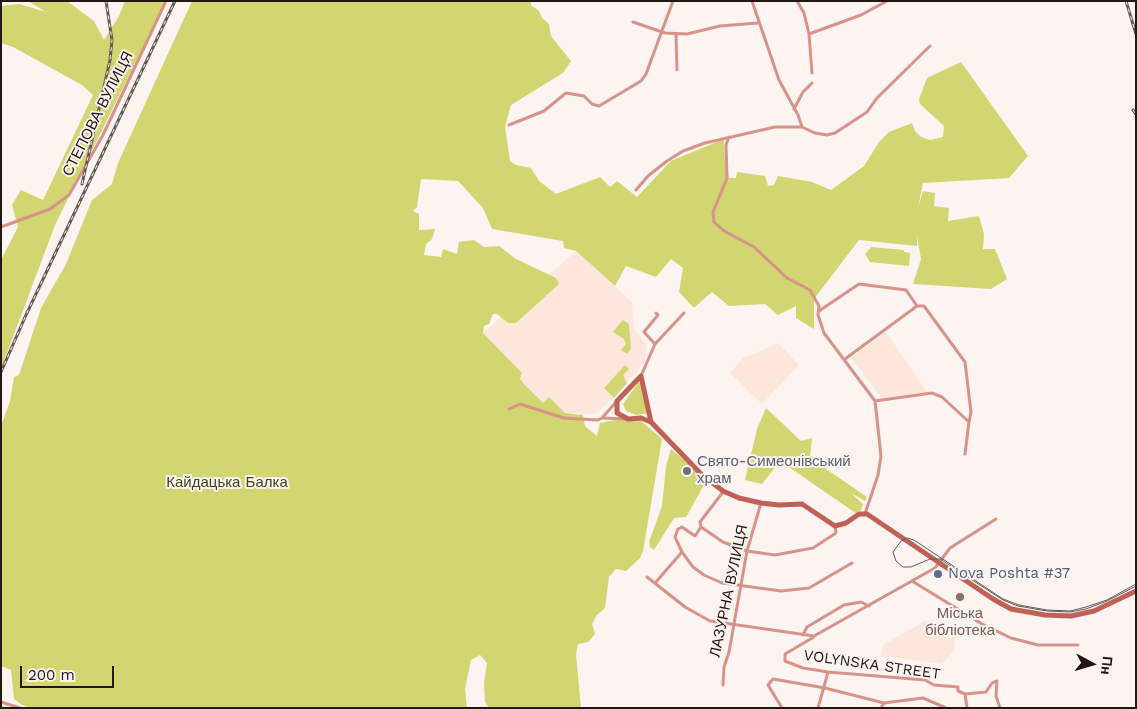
<!DOCTYPE html>
<meta charset="utf-8">
<style>
body{margin:0}
#map{position:relative;width:1137px;height:709px;overflow:hidden;background:#fcf4f1;font-family:"Work Sans",sans-serif}
canvas{display:block}
.frame{position:absolute;inset:0;border:2px solid #241712;pointer-events:none}
.north{position:absolute;left:1067px;top:639px;width:50px;height:50px;-webkit-text-stroke:4px #fcf4f1;paint-order:stroke;rotate:96deg;font-size:14px;font-weight:700;line-height:20px;text-align:center;color:#241712}
.north::after{content:'';display:block;margin:auto;width:18px;height:22px;background:#241712;clip-path:polygon(50% 0,100% 100%,50% 72%,0 100%)}
.scale{position:absolute;left:20px;top:666px;width:94px;height:22px;box-sizing:border-box;border:2px solid #241712;border-top:0;padding-left:6px;font-size:15px;line-height:18px;white-space:nowrap;color:#241712;-webkit-text-stroke:4px #fcf4f1;paint-order:stroke}
</style>
<div id="map">
<canvas width="1137" height="709"></canvas>
<div class="frame"></div>
<div class="north">Пн</div>
<div class="scale">200 m</div>
</div>
<script>
const c = document.querySelector('canvas').getContext('2d');
c.lineJoin = 'round';
function fillPath(path, color) {
  c.fillStyle = color;
  c.fill(path, 'evenodd');
}
function poly(rows) {
  const path = new Path2D();
  for (const r of rows) {
    path.moveTo(r[0], r[1]);
    for (let i = 2; i < r.length; i += 2) path.lineTo(r[i], r[i + 1]);
  }
  return path;
}
function strokePath(path, color, width, dash) {
  c.strokeStyle = color;
  c.lineWidth = width;
  c.lineCap = dash ? 'butt' : 'round';
  c.setLineDash(dash || []);
  c.stroke(path);
}
function drawText(font, color, halo, rows, align = 'center') {
  c.font = font + ' "Work Sans",sans-serif';
  c.lineWidth = 4;
  c.setLineDash([]);
  c.textBaseline = 'middle';
  c.strokeStyle = halo;
  c.fillStyle = color;
  for (const [text, x, y, turn = 0] of rows) {
    c.save();
    c.translate(x, y);
    c.rotate((+turn || 0) * Math.PI / 180);
    c.textAlign = isNaN(turn) ? turn : align;
    if (halo) c.strokeText(text, 0, 0);
    c.fillText(text, 0, 0);
    c.restore();
  }
}
fillPath(poly([
 [886,332,927,392,882,398,851,358],
 [778,343,799,365,762,404,730,373,743,358],
 [925,621,951,626,956,632,954,651,942,664,881,656,883,645]
]), '#fee6db');
fillPath(poly([
 [576,251,632,302,634,329,647,344,644,363,640,365,639,369,613,399,595,414,565,413,549,397,543,404,523,383,483,333]
]), '#ffe6dd');
fillPath(poly([
 [28,1,67,1,94,21,104,40,119,16,125,1,166,1,55,225,1,369,1,260,18,227,12,205,21,190,43,200,93,95,82,85,13,47,1,43,1,6,19,4,46,12],
 [192,1,531,1,531,5,539,11,542,18,549,24,551,36,571,61,563,73,511,105,505,127,510,161,516,165,531,168,539,181,556,194,600,177,610,187,617,181,637,197,671,161,724,139,725,163,729,178,736,178,737,172,765,176,768,186,774,185,778,176,812,182,831,190,864,166,879,142,889,132,912,123,915,131,921,137,930,140,943,137,944,126,920,104,919,99,927,78,961,62,1028,156,1009,178,923,183,918,208,923,191,935,193,934,206,949,208,948,221,979,216,984,234,983,249,995,249,1007,279,991,289,913,284,921,259,917,236,917,246,859,240,814,299,814,329,796,318,796,306,778,315,765,304,729,306,712,292,695,307,693,307,679,292,683,268,671,259,656,277,626,266,615,286,576,251,564,248,563,241,492,229,483,208,458,181,421,179,417,207,413,211,419,214,419,230,435,229,432,239,426,244,424,255,441,257,443,249,457,254,459,242,474,240,484,247,499,246,516,259,556,278,559,284,516,323,508,323,497,314,493,314,489,324,484,326,483,333,522,373,520,379,523,383,543,403,549,397,565,413,583,415,585,426,597,436,600,423,621,419,641,421,662,439,643,551,640,558,626,571,616,569,609,577,605,608,597,615,592,624,595,634,588,642,578,644,576,654,581,708,489,708,485,702,484,683,487,663,480,655,471,660,465,689,467,708,31,708,22,705,14,699,11,670,1,666,1,426,10,401,14,377,19,375,41,308,66,264,92,200,112,184,118,163],
 [871,247,904,250,904,252,910,253,909,266,870,262,865,254],
 [623,320,629,324,631,349,627,354,621,350,626,344,624,339,613,332],
 [625,365,629,369,623,375,627,383,614,398,604,388],
 [638,383,641,383,647,413,636,415,626,411,623,404],
 [766,408,801,441,812,438,810,458,867,497,865,501,851,493,863,504,861,510,857,514,780,461,762,484,745,480,757,429],
 [671,449,695,469,704,479,704,485,686,517,674,518,654,550,650,547,649,542,662,506,666,466]
]), '#d1d670');
strokePath(poly([
 [752,1,779,80,798,115,802,127],
 [797,1,804,13,809,34,812,73],
 [633,22,665,33,687,34,720,26,758,23],
 [676,34,677,70],
 [809,34,861,15,887,1],
 [794,109,803,92,812,83],
 [509,125,544,111,566,93,584,96,592,104,599,106,641,81,646,74,673,1],
 [729,137,726,145,727,178,713,212,714,222,724,231,754,247,787,278,810,290,819,306,818,315,824,333,875,401,881,456,878,475,865,514],
 [636,190,648,176,667,161,683,151,705,143,775,127,802,127,815,133,827,135,835,133,867,112,877,98,930,46],
 [1,227,50,209,69,195,103,135,166,1],
 [819,311,859,284,906,290,917,306,924,306,965,362,971,412,969,422],
 [655,344,644,332,658,315,656,313],
 [845,359,917,306],
 [641,376,655,344,684,313],
 [875,401,932,393,942,397,969,422,965,454],
 [509,409,520,404,564,418,598,420,602,418,617,401],
 [603,418,627,419],
 [701,527,723,542,747,551,775,555,813,548,836,533,835,526],
 [682,552,693,567,704,575,722,583,781,591,809,588,852,563],
 [647,577,685,607,710,621,814,636,935,568,950,548,996,519],
 [912,581,982,624,1011,638,1038,645,1078,645],
 [655,583,682,552,675,537,678,529,682,527,695,536,701,527,700,522,723,492],
 [803,635,807,627,844,605,861,602,869,606],
 [814,637,785,654,785,661,803,668,828,672,925,680,934,685,958,687,958,691,965,694],
 [723,685,724,667,729,652,747,551,761,503],
 [1,702,20,708],
 [782,708,768,685,773,679,825,688,884,703,923,698,946,708],
 [818,708,828,672],
 [881,708,884,703],
 [967,708,965,694,986,692,992,683,997,681,996,696,1000,708]
]), '#d7938a', 3);
strokePath(poly([
 [651,422,641,376,617,401,617,413,628,419,641,418,651,422,702,475,723,491,739,498,761,503,779,505,802,504,835,526,846,523,859,514,867,514,993,599,1011,609,1045,615,1071,616,1094,611,1136,591]
]), '#c16056', 5);
strokePath(poly([
 [1136,584,1107,600,1086,607,1070,611,1047,610,1019,605,1003,599,914,540,907,538,901,541,893,552,896,561,903,567,911,567,930,559,940,559,1003,600,1018,606,1047,611,1070,612,1086,609,1107,601,1136,586]
]), '#655a55', 1);
const rail = poly([
 [1126,1,1136,34],
 [1133,110,1136,114],
 [82,184,110,60,112,40,106,1],
 [1,372,26,315,175,1]
]);
strokePath(rail, '#655a55', 3);
strokePath(rail, '#fcf4f1', 1, [4]);
for (const [x, y, r, color] of [
 [687,471,5,"#6b7280"],
 [938,574,5,"#5c6f8a"],
 [960,597,5,"#8d6e63"]
]) {
  const dot = new Path2D();
  dot.arc(x, y, r, 0, 2 * Math.PI);
  c.fillStyle = color;
  c.fill(dot);
  strokePath(dot, '#fcf4f1', 2);
}
drawText('15px', '#241712', '#fcf4f1', [
 ["СТЕПОВА ВУЛИЦЯ",98,114,-63],
 ["ЛАЗУРНА ВУЛИЦЯ",729,591,-78],
 ["VOLYNSKA STREET",872,665,8]
]);
drawText('15px', '#5b616d', '#fcf4f1', [
 ["Свято-Симеонівський",697,462],
 ["храм",697,479]
], 'left');
drawText('15px', '#42441a', '#fcf4f1', [
 ["Кайдацька Балка",227,483]
]);
drawText('15px', '#4e5e75', '#fcf4f1', [
 ["Nova Poshta #37",948,574]
], 'left');
drawText('15px', '#785e54', '#fcf4f1', [
 ["Міська",960,614],
 ["бібліотека",960,631]
]);
</script>
